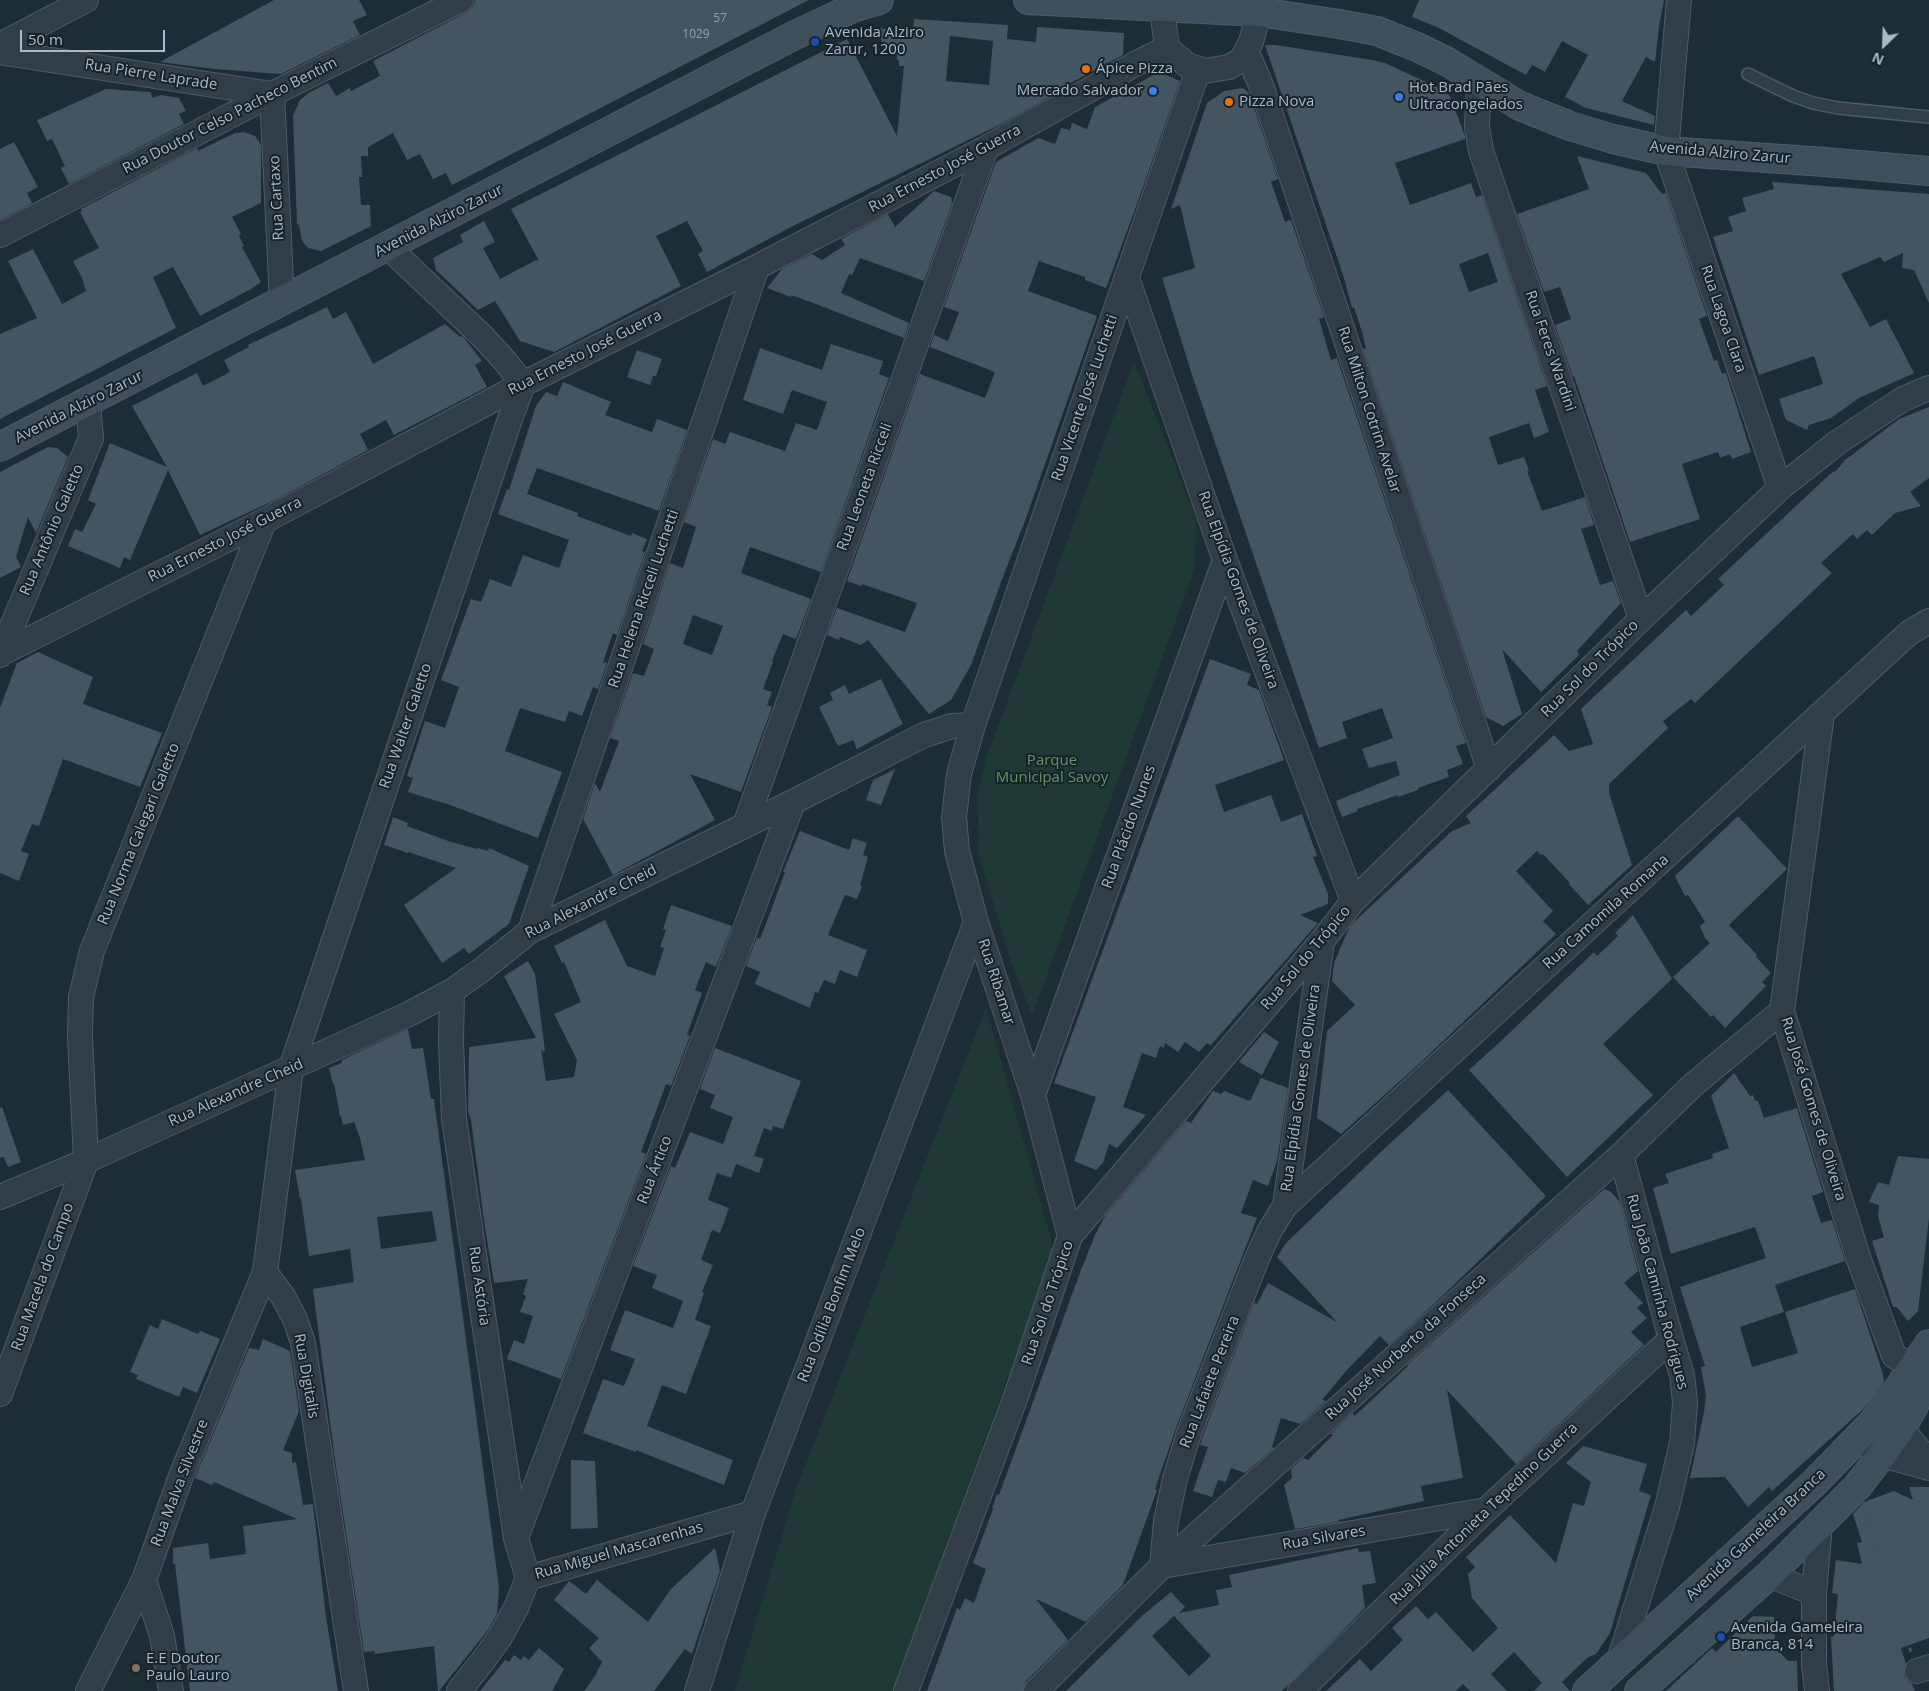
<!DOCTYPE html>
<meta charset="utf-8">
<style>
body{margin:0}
#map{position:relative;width:1929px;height:1691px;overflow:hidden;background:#1d2d36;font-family:"Open Sans",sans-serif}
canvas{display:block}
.north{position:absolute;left:1859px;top:20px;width:50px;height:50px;-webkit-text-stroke:4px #17232b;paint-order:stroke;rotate:204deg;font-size:14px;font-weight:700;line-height:20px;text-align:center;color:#aab9c5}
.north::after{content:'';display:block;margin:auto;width:18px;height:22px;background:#aab9c5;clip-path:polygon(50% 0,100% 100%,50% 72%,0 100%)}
.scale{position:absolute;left:20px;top:30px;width:145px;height:22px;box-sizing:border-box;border:2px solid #aab9c5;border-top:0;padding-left:6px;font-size:15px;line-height:18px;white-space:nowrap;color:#aab9c5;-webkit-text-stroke:4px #17232b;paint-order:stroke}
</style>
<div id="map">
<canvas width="1929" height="1691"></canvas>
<div class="north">N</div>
<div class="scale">50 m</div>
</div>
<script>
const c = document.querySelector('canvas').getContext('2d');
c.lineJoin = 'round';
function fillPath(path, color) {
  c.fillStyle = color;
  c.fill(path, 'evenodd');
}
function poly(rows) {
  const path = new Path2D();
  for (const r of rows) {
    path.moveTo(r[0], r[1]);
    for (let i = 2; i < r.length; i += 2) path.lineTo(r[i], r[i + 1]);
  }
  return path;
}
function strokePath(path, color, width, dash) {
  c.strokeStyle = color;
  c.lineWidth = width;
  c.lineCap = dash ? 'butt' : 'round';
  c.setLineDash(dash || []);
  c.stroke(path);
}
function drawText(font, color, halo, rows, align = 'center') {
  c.font = font + ' "Open Sans",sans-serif';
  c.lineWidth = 4;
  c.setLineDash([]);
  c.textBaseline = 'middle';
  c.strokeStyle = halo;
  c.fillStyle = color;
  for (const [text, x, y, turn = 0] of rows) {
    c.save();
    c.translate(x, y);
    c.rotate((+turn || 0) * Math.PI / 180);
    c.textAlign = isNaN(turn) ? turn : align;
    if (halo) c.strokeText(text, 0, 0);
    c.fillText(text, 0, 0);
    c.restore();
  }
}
fillPath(poly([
 [1134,362,1197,521,1194,570,1032,1016,1010,958,979,855,977,794,987,756],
 [986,1008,1054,1250,893,1691,735,1691,796,1489]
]), '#203936');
fillPath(poly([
 [274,0,359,0,367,15,353,21,360,35,281,74,214,69,160,62],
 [475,0,809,0,452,185,446,173,433,179,420,154,407,160,393,133,368,147,368,156,361,156,362,177,359,177,361,205,370,205,371,226,321,251,308,248,302,241,299,225,297,224,293,115,300,100,307,94,328,83,336,96,350,88,351,91,380,76,373,61,467,12,473,7],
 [1419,0,1664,0,1659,27,1655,62,1646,57,1622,101,1655,116,1654,125,1586,108,1565,97,1588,55,1562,41,1545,72,1532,65,1526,75,1437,27,1412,17],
 [914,19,1008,25,1007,39,1036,42,1037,27,1124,33,1123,55,1050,94,1053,95,1003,123,791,227,707,272,698,254,703,251,687,221,656,236,681,286,554,352,520,341,495,301,478,310,436,270,433,258,463,242,460,235,484,221,495,242,483,248,500,279,536,260,539,261,511,209,847,39,897,136,904,66,899,66,899,61,897,60,897,55,888,54,875,28,913,31],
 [950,36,993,41,989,85,946,81],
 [1265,45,1276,45,1372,60,1385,63,1439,88,1450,96,1465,136,1465,139,1395,163,1410,205,1471,183,1476,197,1482,195,1547,386,1535,390,1549,432,1534,438,1529,423,1489,437,1498,465,1524,457,1529,471,1527,471,1542,511,1585,497,1594,525,1581,529,1600,585,1613,581,1621,603,1577,651,1579,655,1541,692,1502,649,1522,714,1503,726,1486,717,1363,349,1366,348,1362,332,1354,307,1352,308,1344,278],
 [1488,253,1498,282,1469,292,1459,264],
 [1159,72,1180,81,1141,193,1106,288,1085,280,1085,277,1039,261,1028,291,1097,316,1025,521,1004,574,971,665,951,700,929,714,868,640,861,645,840,637,839,640,827,635,837,608,905,632,917,603,862,584,861,586,847,581,920,374,985,398,995,372,930,347,934,335,948,341,959,312,944,307,996,162,1038,138,1055,144,1061,128,1070,130,1072,123,1087,129,1095,107],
 [1243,88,1249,93,1278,179,1271,182,1285,222,1291,220,1305,261,1324,317,1319,319,1331,360,1337,358,1466,743,1456,746,1463,764,1447,770,1449,777,1418,788,1418,790,1398,797,1398,795,1357,809,1358,811,1342,817,1336,801,1400,775,1396,761,1369,768,1362,749,1393,738,1382,708,1342,722,1347,738,1319,748,1192,375,1162,278,1195,268,1180,205,1171,209,1207,103,1224,91],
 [106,89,150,92,153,98,161,95,179,98,186,111,179,114,184,124,69,184,61,168,65,166,52,139,47,141,37,120],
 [244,132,255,136,261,145,261,203,232,217,241,234,239,236,244,246,242,247,261,282,251,289,200,316,173,267,153,277,176,328,0,419,0,334,37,318,8,261,33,249,62,304,86,291,82,278,73,261,99,248,80,212,82,211,81,209,197,148,198,151,235,133],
 [14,142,38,187,27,193,32,203,0,220,0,149],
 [1577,156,1646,173,1662,194,1666,193,1707,316,1699,319,1714,361,1717,360,1722,374,1726,373,1751,452,1732,459,1730,454,1720,458,1718,452,1682,464,1700,519,1630,542,1574,376,1573,377,1555,325,1571,319,1560,287,1544,292,1517,214,1589,189],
 [1772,182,1929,194,1929,303,1914,270,1902,268,1903,253,1884,262,1880,257,1841,274,1870,327,1886,319,1914,373,1859,398,1831,418,1809,425,1807,430,1786,420,1779,399,1823,384,1814,356,1759,375,1713,237,1733,231,1728,217,1746,211,1742,198,1774,189],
 [934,191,951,197,952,203,924,281,860,258,852,275,849,274,841,293,909,323,904,338,808,301,791,295,791,297,767,288,782,269,812,254,822,260,845,245,841,239,888,214,895,227],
 [327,307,333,319,346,312,373,364,445,324,460,337,462,336,464,338,482,361,475,365,487,387,394,435,386,420,360,434,368,450,275,500,200,535,168,470,130,560,124,557,120,568,68,546,75,529,82,532,96,504,88,500,110,443,167,467,132,406,197,373,203,386,230,372,224,360,249,347,248,345],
 [831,344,883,361,879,374,889,378,821,572,750,547,741,573,811,599,796,639,783,634,772,661,773,662,763,689,772,692,767,705,772,707,741,792,690,774,715,820,613,875,583,819,595,783,600,792,619,741,610,738,633,673,644,676,654,649,643,644,670,563,683,568,696,527,684,522,713,439,725,444,730,432,785,451,796,423,817,430,827,402,792,390,783,414,743,400,760,348,822,370],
 [693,615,723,626,712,655,683,644],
 [637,350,662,359,656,376,653,376,650,385,627,377],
 [563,382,611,402,605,415,652,432,657,419,687,430,659,511,537,468,527,494,578,513,577,516,631,536,632,533,647,539,642,551,645,552,617,635,613,633,603,662,607,663,598,689,593,687,582,716,569,711,565,722,520,708,505,751,562,772,538,838,450,805,408,792,413,778,407,776,425,721,445,728,459,687,441,680,471,599,481,602,490,579,511,587,523,555,559,568,569,540,498,514,507,489,509,490,536,406,546,392,557,396],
 [1929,407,1929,478,1910,492,1921,506,1895,513,1872,535,1867,530,1857,539,1853,534,1821,563,1832,573,1695,703,1691,699,1663,721,1668,728,1609,784,1609,793,1632,865,1588,905,1569,884,1570,883,1543,854,1541,855,1537,851,1516,871,1553,911,1543,921,1556,934,1419,1064,1341,1134,1317,1118,1327,1031,1355,1005,1332,981,1334,963,1349,928,1354,922,1452,831,1471,823,1466,816,1554,735,1569,751,1593,744,1581,709,1686,610,1691,616,1724,585,1718,579,1828,476,1834,471,1835,472,1845,460,1899,419],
 [48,447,57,448,68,457,36,533,28,517,16,557,21,567,0,578,0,472],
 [38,652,93,677,83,704,162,733,140,787,63,759,39,826,32,824,21,851,29,854,19,881,0,873,0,708,17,663],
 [1210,659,1251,674,1247,685,1259,690,1284,760,1215,785,1224,812,1271,795,1281,822,1302,814,1317,856,1313,857,1328,894,1328,904,1300,915,1318,923,1211,1045,1207,1043,1199,1052,1185,1042,1178,1052,1165,1043,1164,1048,1160,1046,1156,1058,1142,1053,1123,1107,1146,1115,1117,1148,1109,1144,1103,1163,1096,1170,1074,1161,1096,1097,1054,1083],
 [881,679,903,724,857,749,853,740,838,746,819,707,833,700,830,693,845,685,849,694],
 [895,769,881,805,866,800,873,780],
 [1738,816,1787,869,1729,925,1757,955,1756,957,1771,973,1762,982,1766,986,1725,1028,1713,1015,1711,1017,1673,977,1710,943,1705,938,1700,926,1705,922,1688,895,1685,896,1675,876],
 [393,817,408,823,407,826,451,842,477,849,478,848,488,851,489,848,529,866,509,924,469,954,464,948,442,963,404,905,456,868,408,852,408,853,384,845],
 [800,831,849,850,853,838,867,843,863,855,868,857,860,885,862,886,857,899,845,895,828,935,867,950,857,977,840,970,835,984,824,980,818,993,815,992,810,1008,755,984,760,972,746,966,757,937,760,939,770,913,785,872,783,872],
 [671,905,732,926,716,967,706,962,695,990,702,993,687,1035,690,1036,671,1086,666,1084,641,1152,646,1154,561,1379,507,1359,514,1340,524,1344,533,1316,520,1312,526,1296,523,1294,528,1279,494,1283,484,1221,471,1120,468,1111,469,1047,536,1038,504,976,528,961,535,974,545,1051,543,1052,541,1049,546,1081,574,1077,577,1060,554,1014,581,1002,564,962,562,963,554,946,605,920,627,966,655,976,664,948,660,947,666,930,663,929],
 [1633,915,1672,979,1603,1044,1653,1095,1567,1177,1469,1070,1501,1041,1594,952,1597,956,1618,936,1615,933],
 [408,1029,412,1049,423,1048,431,1099,434,1099,499,1588,497,1614,488,1630,439,1691,438,1691,434,1646,375,1654,374,1651,364,1652,335,1460,313,1289,354,1282,350,1249,309,1256,301,1198,300,1199,295,1170,365,1160,360,1138,354,1122,343,1125,341,1116,340,1116,334,1083,333,1084,329,1068,342,1063,342,1060,354,1054],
 [432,1211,437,1241,381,1249,377,1217],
 [1264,1032,1279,1042,1262,1075,1239,1062],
 [715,1048,801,1081,783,1129,773,1126,772,1131,764,1128,754,1156,764,1159,759,1173,736,1164,731,1178,717,1173,708,1200,729,1208,720,1233,712,1230,701,1260,713,1265,702,1292,704,1293,695,1320,711,1326,686,1394,662,1385,647,1426,733,1460,724,1485,636,1450,636,1452,583,1433,603,1379,624,1386,635,1359,610,1350,625,1310,673,1328,683,1301,652,1288,657,1275,633,1266,671,1166,675,1168,690,1132,723,1144,733,1117,710,1108,715,1095,700,1089],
 [1734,1073,1750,1096,1753,1095,1755,1101,1758,1101,1764,1118,1797,1108,1823,1192,1812,1196,1821,1223,1832,1220,1845,1261,1775,1285,1784,1312,1740,1327,1752,1367,1798,1353,1785,1312,1855,1289,1883,1374,1884,1382,1869,1404,1772,1491,1769,1487,1748,1507,1725,1477,1690,1478,1704,1412,1706,1396,1701,1367,1705,1366,1680,1287,1766,1258,1755,1227,1671,1254,1653,1188,1669,1183,1665,1174,1713,1158,1712,1154,1729,1148,1711,1096],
 [1261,1078,1288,1088,1277,1161,1268,1186,1253,1180,1241,1213,1257,1218,1176,1428,1155,1489,1157,1490,1123,1585,1086,1622,1036,1599,1068,1640,1026,1681,1023,1691,927,1691,957,1608,960,1610,965,1598,974,1603,986,1569,973,1563,993,1509,992,1508,997,1494,999,1495,1081,1270,1095,1235,1105,1216,1186,1121,1191,1123,1213,1091,1221,1094,1224,1091,1250,1101],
 [1448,1090,1546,1196,1435,1303,1389,1345,1380,1336,1346,1371,1322,1400,1326,1401,1300,1424,1281,1418,1272,1447,1274,1448,1245,1473,1231,1468,1226,1482,1218,1480,1212,1497,1193,1491,1208,1447,1200,1445,1202,1438,1254,1303,1257,1304,1268,1283,1337,1322,1277,1257,1286,1243,1384,1149],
 [2,1107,21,1162,8,1167,4,1157,0,1158,0,1108],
 [1898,1156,1929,1159,1929,1218,1918,1311,1908,1321,1897,1307,1893,1307,1884,1279,1872,1241,1884,1237,1878,1216,1879,1205,1869,1202,1878,1182,1889,1185],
 [1604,1189,1610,1191,1620,1202,1638,1271,1624,1283,1643,1303,1637,1308,1647,1318,1631,1332,1644,1345,1516,1464,1447,1390,1463,1478,1421,1486,1424,1501,1338,1520,1339,1522,1295,1529,1284,1485,1292,1478,1291,1469,1303,1458,1308,1460,1333,1435,1330,1434,1353,1413,1354,1416,1360,1411,1408,1366,1407,1365],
 [162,1319,198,1334,200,1331,220,1339,197,1393,183,1387,179,1397,136,1379,138,1375,130,1372,150,1325,158,1329],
 [263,1339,290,1351,299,1411,283,1450,292,1453,292,1463,296,1462,303,1505,313,1504,326,1617,338,1691,190,1691,175,1564,173,1564,173,1548,208,1543,210,1559,246,1554,243,1526,297,1519,214,1482,212,1485,195,1478,249,1348,259,1350],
 [1583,1446,1647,1464,1639,1491,1651,1495,1610,1633,1596,1654,1587,1658,1562,1682,1570,1691,1534,1691,1542,1683,1514,1652,1491,1674,1507,1691,1470,1691,1463,1684,1456,1691,1326,1691,1360,1659,1371,1671,1403,1640,1392,1628,1416,1606,1428,1619,1436,1612,1473,1652,1498,1628,1472,1598,1468,1574,1475,1567,1466,1557,1510,1515,1556,1563,1573,1503,1584,1506,1591,1482,1566,1463],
 [571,1460,595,1461,598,1528,571,1529],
 [1909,1487,1929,1487,1929,1638,1901,1648,1906,1664,1904,1669,1904,1675,1908,1681,1912,1684,1915,1691,1834,1691,1831,1637,1834,1636,1838,1594,1832,1593,1836,1560,1862,1564,1857,1543,1862,1542,1853,1514,1864,1502,1894,1491,1913,1500],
 [715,1548,720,1571,692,1654,685,1649,654,1691,584,1691,595,1676,602,1662,589,1648,599,1638,554,1600,569,1581,586,1594,597,1580,648,1622,671,1589],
 [1358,1548,1359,1552,1370,1551,1376,1583,1362,1585,1365,1608,1282,1691,1066,1691,1142,1616,1171,1592,1185,1607,1179,1613,1219,1605,1216,1590,1232,1587,1229,1575],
 [1174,1616,1211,1656,1189,1676,1152,1636],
 [1753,1616,1774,1617,1775,1647,1788,1661,1797,1661,1798,1691,1666,1691,1712,1648,1716,1652],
 [539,1648,564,1669,552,1691,480,1691,505,1660,509,1662,514,1655,521,1660,524,1656,529,1660]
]), '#435561');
const lane = poly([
 [1748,74,1793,96,1813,103,1838,108,1929,117]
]);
const street = poly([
 [1679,0,1666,151,1780,488],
 [1162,8,1167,48,1187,65,1205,71,1229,67,1241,60,1251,42,1259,12],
 [0,45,86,0],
 [0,52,272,94,282,302],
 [1247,52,1262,88,1489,769],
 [1479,80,1477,127,1481,151,1641,619],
 [0,235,272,94,461,0],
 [1127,278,1225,560,1353,901],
 [0,654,264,521,523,384,757,267,986,148,1137,63,1167,48],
 [0,655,91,438,88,402],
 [1822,714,1782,1011,1858,1257,1894,1356,1927,1375],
 [745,825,986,148],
 [530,931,757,267],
 [452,991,451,1042,454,1119,516,1538,528,1578],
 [1033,1095,1225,560],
 [0,1197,86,1161,411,1013,452,991,483,969,530,931,793,802,924,735,952,726,973,725],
 [1285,1206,1322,941],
 [1070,1236,1033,1095,976,922,957,851,954,817,959,774,973,725,1198,70],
 [265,1272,284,1298,295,1319,303,1343,356,1691],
 [0,1394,86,1161,80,1036,81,997,92,951,264,521],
 [1893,1413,1901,1428,1929,1462],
 [1857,1439,1882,1455,1929,1468],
 [516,1538,793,802],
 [1162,1566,1166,1521,1175,1479,1189,1433,1258,1256,1270,1230,1285,1206,1909,633,1929,621],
 [1162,1566,1486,1510],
 [1769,1575,1814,1593],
 [144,1580,162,1636,171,1691],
 [1619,1661,1667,1507,1682,1443,1685,1402,1682,1375,1671,1339,1621,1155],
 [1917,1671,1929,1667],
 [88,1691,144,1580,181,1476,265,1272,291,1068,510,419,523,384,505,361,483,337,388,247],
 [459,1691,485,1658,500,1637,516,1608,528,1578,753,1513],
 [697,1691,753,1513,976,922],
 [906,1691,1015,1399,1070,1236,1322,941,1353,901,1641,619,1780,488,1838,442,1903,399,1929,388],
 [1036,1691,1162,1566,1621,1155,1693,1085,1782,1011],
 [1300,1691,1486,1510,1671,1339],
 [1817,1691,1814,1664,1814,1593,1820,1524]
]);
const secondary = poly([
 [1028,0,1259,12,1339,24,1377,31,1417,47,1446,61,1520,106,1570,126,1613,139,1666,151,1825,162,1929,171],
 [0,447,795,35,855,7,879,0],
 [1587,1691,1813,1484,1857,1439,1880,1415,1929,1344],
 [1639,1691,1769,1575,1857,1487,1882,1455,1901,1428,1913,1408,1929,1370]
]);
strokePath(lane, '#4e5c65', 14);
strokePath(street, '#4e5c65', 26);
strokePath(secondary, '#4e5c65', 30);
strokePath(poly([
 [1865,1511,1911,1652]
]), '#3e5654', 3, [4, 4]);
strokePath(lane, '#313e47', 11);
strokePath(street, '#313e47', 24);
strokePath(secondary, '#3e4e5a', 28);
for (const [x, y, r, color] of [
 [815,42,5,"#1a4fb4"],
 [1086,69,5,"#e8710a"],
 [1153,91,5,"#3f7fe0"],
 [1399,97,5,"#3f7fe0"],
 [1229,102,5,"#e8710a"],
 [1721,1637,5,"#1a4fb4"],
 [136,1668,5,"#8d6e63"]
]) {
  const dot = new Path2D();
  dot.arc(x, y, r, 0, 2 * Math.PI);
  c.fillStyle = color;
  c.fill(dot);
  strokePath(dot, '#17232b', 2);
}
drawText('12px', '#90a0ac', null, [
 ["57",720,19],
 ["1029",696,35]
]);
drawText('15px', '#aab9c5', '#17232b', [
 ["Avenida Alziro",825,33],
 ["Zarur, 1200",825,50],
 ["Ápice Pizza",1096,69],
 ["Hot Brad Pães",1409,88],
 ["Ultracongelados",1409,105],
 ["Mercado Salvador",1143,91,"right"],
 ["Pizza Nova",1239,102],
 ["Avenida Gameleira",1731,1628],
 ["Branca, 814",1731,1645],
 ["E.E Doutor",146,1659],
 ["Paulo Lauro",146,1676]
], 'left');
drawText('15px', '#aab9c5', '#17232b', [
 ["Rua Pierre Laprade",151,75,9],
 ["Rua Doutor Celso Pacheco Bentim",230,116,-27],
 ["Avenida Alziro Zarur",1720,153,5],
 ["Rua Ernesto José Guerra",945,169,-28],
 ["Rua Cartaxo",277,198,-93],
 ["Avenida Alziro Zarur",439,221,-27],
 ["Rua Lagoa Clara",1723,319,71],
 ["Rua Feres Wardini",1550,351,71],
 ["Rua Ernesto José Guerra",585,353,-27],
 ["Rua Vicente José Luchetti",1085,398,-71],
 ["Avenida Alziro Zarur",79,407,-27],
 ["Rua Milton Cotrim Avelar",1369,410,72],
 ["Rua Leoneta Ricceli",865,487,-70],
 ["Rua Antônio Galetto",52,530,-67],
 ["Rua Ernesto José Guerra",225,540,-27],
 ["Rua Elpídia Gomes de Oliveira",1238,590,70],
 ["Rua Helena Ricceli Luchetti",644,599,-71],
 ["Rua Sol do Trópico",1590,669,-45],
 ["Rua Walter Galetto",406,726,-71],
 ["Rua Plácido Nunes",1129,827,-70],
 ["Rua Norma Calegari Galetto",139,834,-68],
 ["Rua Alexandre Cheid",591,902,-27],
 ["Rua Camomila Romana",1606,912,-42],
 ["Rua Sol do Trópico",1306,958,-50],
 ["Rua Ribamar",996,982,72],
 ["Rua Elpídia Gomes de Oliveira",1301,1088,-82],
 ["Rua Alexandre Cheid",236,1093,-24],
 ["Rua José Gomes de Oliveira",1813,1109,73],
 ["Rua Ártico",655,1170,-69],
 ["Rua Macela do Campo",43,1277,-70],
 ["Rua Astória",479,1286,82],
 ["Rua João Caminha Rodrigues",1657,1292,75],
 ["Rua Sol do Trópico",1048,1303,-71],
 ["Rua Odília Bonfim Melo",832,1305,-69],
 ["Rua José Norberto da Fonseca",1406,1347,-42],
 ["Rua Digitalis",306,1376,80],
 ["Rua Lafaiete Pereira",1210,1382,-69],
 ["Rua Malva Silvestre",180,1483,-69],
 ["Rua Júlia Antonieta Tepedino Guerra",1484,1514,-44],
 ["Avenida Gameleira Branca",1756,1535,-43],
 ["Rua Silvares",1324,1538,-10],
 ["Rua Miguel Mascarenhas",619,1551,-16]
]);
drawText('15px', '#619663', '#17232b', [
 ["Parque",1052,761],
 ["Municipal Savoy",1052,778]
]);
</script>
